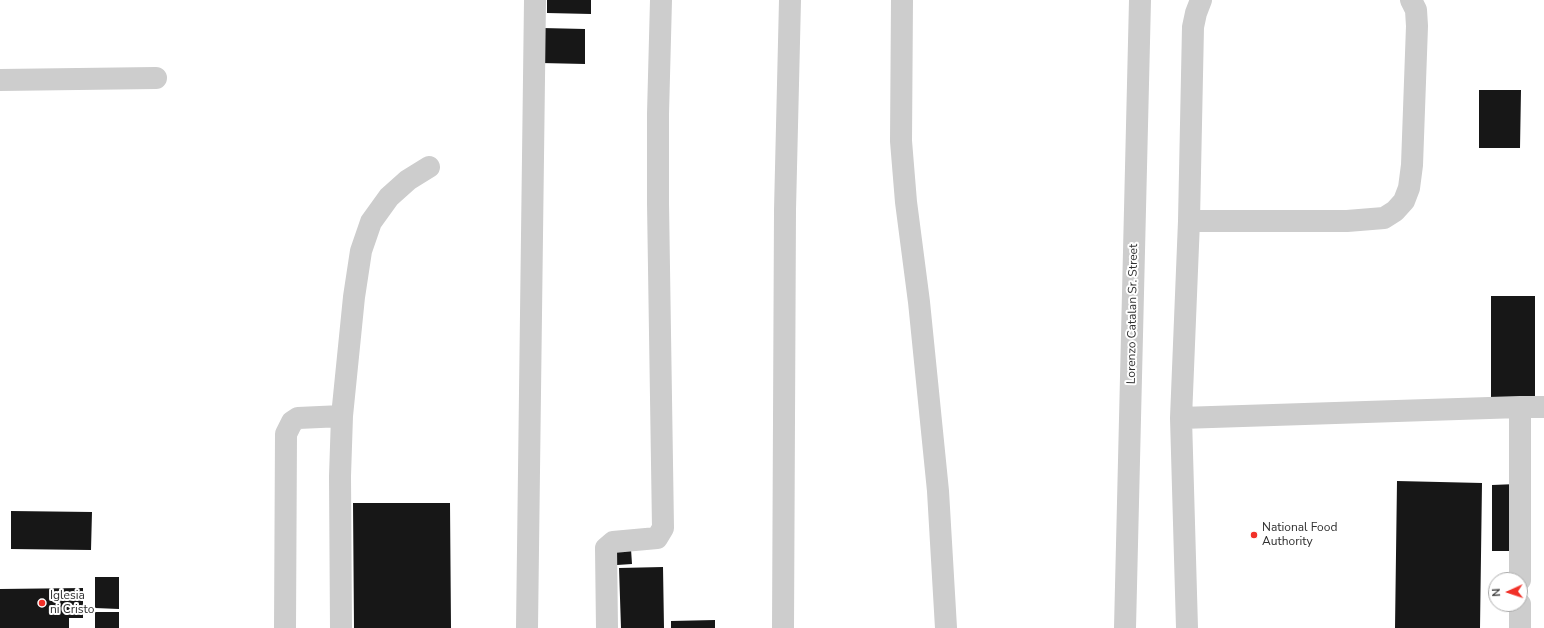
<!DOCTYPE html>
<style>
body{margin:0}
#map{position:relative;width:1544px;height:628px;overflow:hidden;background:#fff;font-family:"Nunito Sans",sans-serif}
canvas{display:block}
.north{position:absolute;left:1488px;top:572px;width:40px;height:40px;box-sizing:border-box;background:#fff;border:1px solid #acacac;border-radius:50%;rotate:267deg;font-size:11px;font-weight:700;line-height:16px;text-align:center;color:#303030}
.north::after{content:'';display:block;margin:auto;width:14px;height:18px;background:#f13028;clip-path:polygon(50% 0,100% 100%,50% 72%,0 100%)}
</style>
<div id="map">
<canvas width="1544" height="628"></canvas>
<div class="north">N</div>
</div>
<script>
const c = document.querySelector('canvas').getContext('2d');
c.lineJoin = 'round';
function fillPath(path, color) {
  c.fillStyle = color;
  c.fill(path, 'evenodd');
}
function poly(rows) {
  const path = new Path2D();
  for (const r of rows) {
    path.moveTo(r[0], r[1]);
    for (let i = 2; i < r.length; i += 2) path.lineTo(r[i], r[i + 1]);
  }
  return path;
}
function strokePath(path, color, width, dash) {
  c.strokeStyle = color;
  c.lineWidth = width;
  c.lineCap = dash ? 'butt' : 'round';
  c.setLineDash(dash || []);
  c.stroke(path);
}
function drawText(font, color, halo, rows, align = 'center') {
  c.font = font + ' "Nunito Sans",sans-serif';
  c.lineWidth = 4;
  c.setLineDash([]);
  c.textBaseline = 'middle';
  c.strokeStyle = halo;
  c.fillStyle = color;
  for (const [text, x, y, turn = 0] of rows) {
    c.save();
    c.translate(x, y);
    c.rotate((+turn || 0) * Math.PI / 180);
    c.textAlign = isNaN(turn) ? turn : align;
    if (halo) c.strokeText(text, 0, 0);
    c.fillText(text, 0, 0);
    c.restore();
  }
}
fillPath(poly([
 [547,0,591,0,591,14,547,13],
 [542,28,585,29,585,64,541,63],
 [1479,90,1521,90,1520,148,1479,148],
 [1491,296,1535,296,1535,397,1491,397],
 [1397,481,1482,483,1480,628,1395,628],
 [1517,484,1517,551,1492,551,1492,485],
 [353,503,450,503,451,628,354,628],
 [11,511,92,512,91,550,11,549],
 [631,549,632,564,617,565,617,550],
 [663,567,664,628,621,628,619,568],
 [95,577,119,577,119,609,95,608],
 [83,588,83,618,69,618,69,628,0,628,0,589],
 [95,612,119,612,119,628,95,628],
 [715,620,715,628,671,628,671,621]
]), '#171717');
strokePath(poly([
 [902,0,901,141,906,202,919,302,938,491,946,628],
 [0,80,156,78],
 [1189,221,1347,221,1384,218,1395,211,1404,201,1409,188,1412,165,1417,26,1416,10,1411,0],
 [1520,407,1544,407],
 [1181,418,1520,407,1520,580],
 [1520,604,1520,628],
 [285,628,286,434,292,422,298,418,342,416],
 [341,628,340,476,342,416,354,297,361,251,371,222,389,197,408,180,429,167],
 [527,628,535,0],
 [607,628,606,548,613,542,657,538,663,528,658,203,658,114,661,0],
 [783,628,785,210,790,0],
 [1125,628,1140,0],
 [1187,628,1181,418,1189,221,1193,27,1196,13,1201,0]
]), '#cdcdcd', 22);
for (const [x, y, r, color] of [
 [1254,535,4,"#f13028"],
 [42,603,4,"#f13028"]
]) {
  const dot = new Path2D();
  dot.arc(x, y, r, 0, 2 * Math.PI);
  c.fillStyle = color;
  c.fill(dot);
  strokePath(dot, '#fff', 1.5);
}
drawText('12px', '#303030', '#fff', [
 ["Lorenzo Catalan Sr. Street",1133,314,-89]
]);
drawText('12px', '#303030', '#fff', [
 ["National Food",1262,528],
 ["Authority",1262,542],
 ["Iglesia",50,596],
 ["ni Cristo",50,610]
], 'left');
</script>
